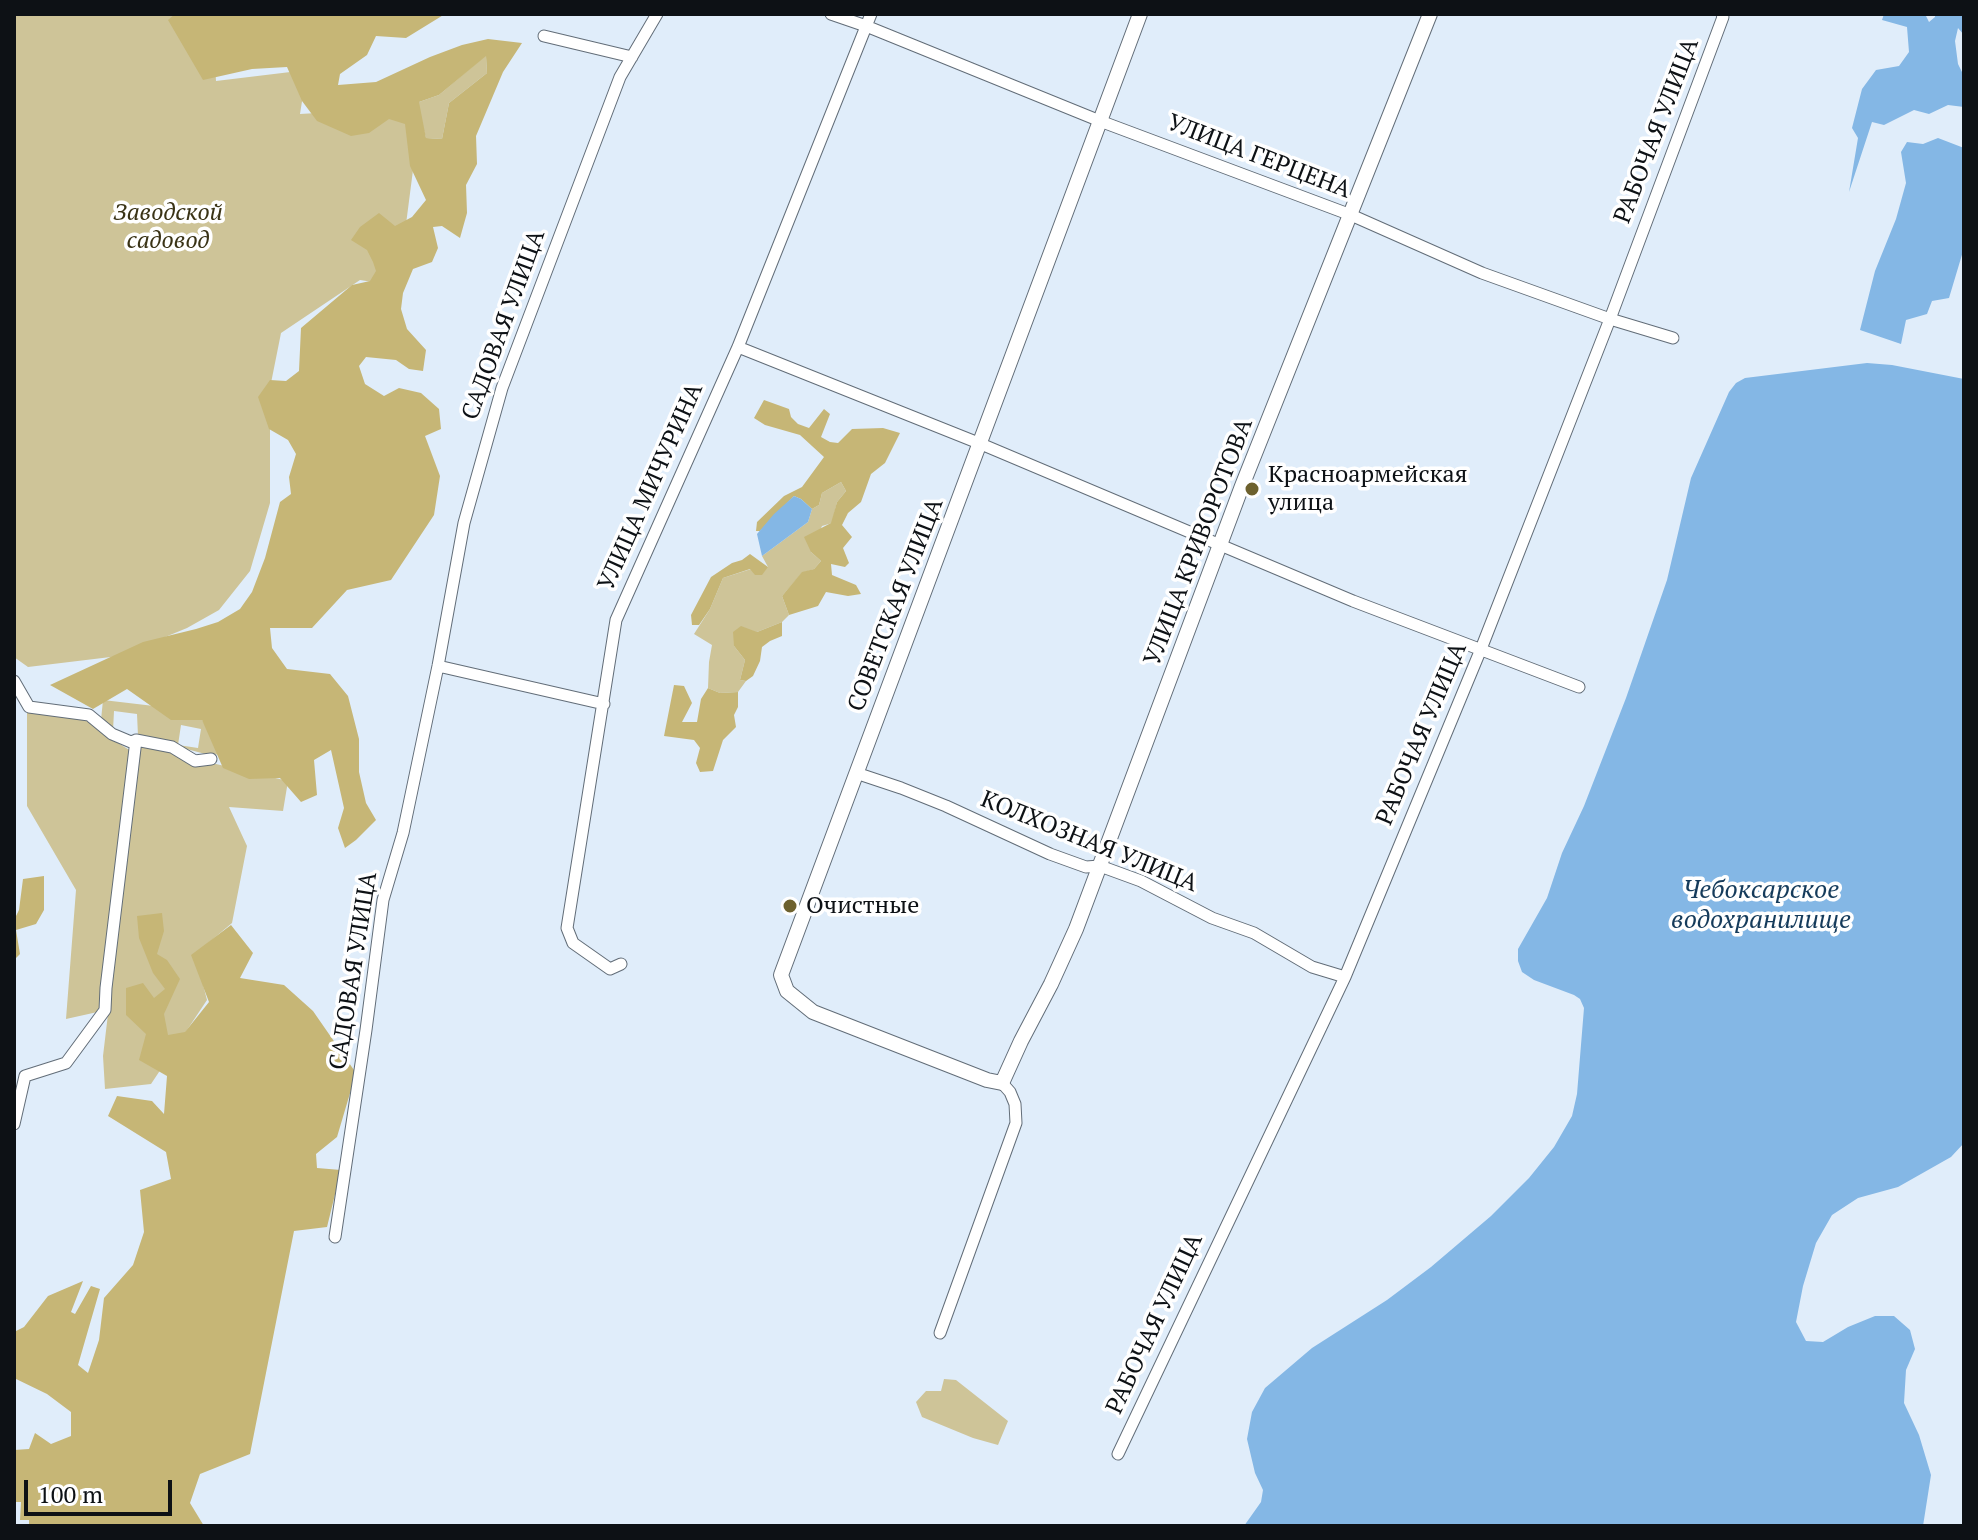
<!DOCTYPE html>
<meta charset="utf-8">
<style>
body{margin:0}
#map{position:relative;width:1978px;height:1540px;overflow:hidden;background:#e0edfa;font-family:"PT Serif",serif}
canvas{display:block}
.frame{position:absolute;inset:0;border:16px solid #0d1115;pointer-events:none}
.scale{position:absolute;left:24px;top:1480px;width:148px;height:36px;box-sizing:border-box;border:4px solid #0d1115;border-top:0;padding-left:10px;font-size:24px;line-height:28px;white-space:nowrap;color:#0d1115;-webkit-text-stroke:6px #fff;paint-order:stroke}
</style>
<div id="map">
<canvas width="1978" height="1540"></canvas>
<div class="frame"></div>
<div class="scale">100 m</div>
</div>
<script>
const c = document.querySelector('canvas').getContext('2d');
c.lineJoin = 'round';
function fillPath(path, color) {
  c.fillStyle = color;
  c.fill(path, 'evenodd');
}
function poly(rows) {
  const path = new Path2D();
  for (const r of rows) {
    path.moveTo(r[0], r[1]);
    for (let i = 2; i < r.length; i += 2) path.lineTo(r[i], r[i + 1]);
  }
  return path;
}
function strokePath(path, color, width, dash) {
  c.strokeStyle = color;
  c.lineWidth = width;
  c.lineCap = dash ? 'butt' : 'round';
  c.setLineDash(dash || []);
  c.stroke(path);
}
function drawText(font, color, halo, rows, align = 'center') {
  c.font = font + ' "PT Serif",serif';
  c.lineWidth = 7;
  c.setLineDash([]);
  c.textBaseline = 'middle';
  c.strokeStyle = halo;
  c.fillStyle = color;
  for (const [text, x, y, turn = 0] of rows) {
    c.save();
    c.translate(x, y);
    c.rotate((+turn || 0) * Math.PI / 180);
    c.textAlign = isNaN(turn) ? turn : align;
    if (halo) c.strokeText(text, 0, 0);
    c.fillText(text, 0, 0);
    c.restore();
  }
}
fillPath(poly([
 [14,14,212,14,216,81,307,70,300,114,419,107,419,102,439,95,486,55,487,73,449,103,442,139,426,138,420,116,398,286,360,280,281,333,270,388,270,503,250,571,219,610,187,628,119,656,28,667,14,657],
 [841,482,846,491,837,502,832,523,822,526,811,552,821,561,814,569,802,573,782,596,789,615,782,622,757,632,734,646,745,660,740,680,746,681,738,692,720,693,708,688,709,662,712,645,694,634,710,609,723,578,751,569,768,567,762,556,808,522,812,509,819,505,822,493],
 [103,700,154,706,200,717,225,754,209,755,138,736,137,714,114,711,113,731,101,720],
 [181,725,201,729,198,748,178,745],
 [49,711,83,716,102,733,131,751,102,1011,66,1019,76,890,27,806,27,713],
 [140,745,180,753,194,765,216,764,288,781,283,811,229,807,247,846,232,923,195,954,207,1000,151,1084,105,1089,103,1056],
 [944,1379,956,1380,1008,1421,998,1445,973,1438,922,1417,916,1402,926,1391,941,1391]
]), '#cec498');
fillPath(poly([
 [175,14,445,14,406,38,376,36,367,55,340,74,338,85,376,82,430,57,462,45,488,39,522,43,503,72,476,136,477,164,466,185,467,213,460,238,442,226,433,227,438,248,432,262,413,269,403,293,401,309,407,329,426,350,423,371,409,369,396,360,366,357,359,366,365,384,384,396,399,388,421,393,439,409,441,429,425,436,440,476,434,515,391,580,347,590,312,628,270,628,272,648,287,669,330,674,348,696,359,739,359,772,366,803,376,820,356,840,345,848,338,828,344,808,331,750,314,760,317,795,301,802,280,778,249,779,223,768,202,720,171,720,127,689,93,709,50,685,143,642,196,629,218,622,240,609,252,592,265,558,280,502,291,494,289,477,296,454,288,440,269,429,258,397,270,380,286,381,299,371,301,328,352,285,370,281,376,271,373,262,367,250,351,240,360,227,379,213,395,226,412,217,426,200,410,166,405,124,389,119,369,133,351,136,317,121,302,101,287,67,252,69,203,80,168,20],
 [486,56,487,73,449,103,442,139,426,138,419,102,439,95],
 [764,400,789,409,791,417,798,424,809,428,824,409,830,414,821,437,830,442,838,443,852,429,883,428,900,433,885,463,871,474,861,502,848,513,842,525,852,537,843,548,849,563,845,567,831,564,832,575,856,585,861,594,848,596,826,592,818,606,789,615,782,596,802,572,814,569,821,561,811,552,804,537,831,523,837,502,846,491,841,482,822,493,819,505,812,509,801,499,794,496,760,531,756,531,757,522,784,496,802,487,824,457,800,435,765,425,754,418],
 [750,554,768,567,762,575,755,575,750,569,723,578,710,609,699,625,692,625,691,615,711,577,732,563,742,560],
 [782,622,782,636,770,641,762,647,760,661,753,676,746,681,740,680,745,660,734,646,733,632,741,626,757,632],
 [674,685,684,686,692,703,682,722,697,722,701,699,708,688,720,693,738,692,738,707,734,715,736,727,723,740,713,771,700,772,696,763,700,748,694,740,664,736],
 [44,876,44,910,36,924,16,930,20,954,14,960,14,920,19,910,23,879],
 [162,913,164,931,157,954,167,960,180,979,164,1014,168,1035,185,1032,209,1002,191,955,231,925,253,953,240,978,284,985,313,1011,356,1073,337,1137,316,1154,317,1168,341,1170,327,1227,294,1231,250,1454,200,1474,190,1503,204,1526,29,1526,29,1520,20,1520,21,1502,14,1502,14,1450,29,1449,35,1433,51,1444,71,1436,71,1412,47,1394,14,1378,14,1332,24,1327,48,1296,83,1281,71,1312,75,1314,91,1286,100,1289,78,1365,88,1373,99,1340,104,1298,133,1265,144,1232,140,1190,171,1179,166,1152,108,1116,117,1096,152,1101,164,1114,167,1076,139,1060,146,1034,126,1015,126,988,143,983,154,998,165,989,153,973,139,938,137,916]
]), '#c6b676');
fillPath(poly([
 [1884,14,1925,14,1929,22,1935,17,1935,14,1964,14,1964,35,1958,28,1955,41,1958,64,1964,76,1964,107,1948,105,1929,114,1914,110,1884,125,1872,122,1849,192,1858,138,1852,128,1862,89,1876,70,1899,66,1909,52,1907,27,1882,20],
 [1938,138,1964,148,1964,248,1949,298,1932,301,1927,314,1906,320,1901,344,1860,330,1875,271,1896,219,1906,183,1901,152,1907,142,1923,144],
 [1867,363,1892,365,1964,379,1964,1143,1951,1157,1898,1187,1858,1198,1832,1215,1816,1243,1803,1286,1796,1322,1806,1341,1823,1342,1848,1327,1875,1316,1894,1316,1910,1330,1915,1349,1906,1370,1904,1403,1919,1435,1931,1475,1923,1526,1244,1526,1261,1502,1263,1490,1255,1473,1247,1439,1252,1412,1265,1388,1312,1348,1387,1300,1431,1267,1491,1216,1529,1178,1554,1147,1572,1116,1577,1094,1584,1008,1580,999,1574,995,1534,980,1522,972,1518,961,1518,949,1547,898,1562,853,1584,806,1626,698,1667,580,1691,478,1729,392,1736,383,1745,378],
 [794,496,801,499,812,509,808,522,762,556,757,534,774,514]
]), '#84b7e5');
const minor = poly([
 [831,14,866,26,1100,121,1351,215,1482,273,1610,319,1673,338],
 [544,36,632,57],
 [738,347,981,444,1353,601,1579,687],
 [438,666,604,704],
 [14,681,29,707,89,715,112,734,131,742,136,740,172,747,195,761,211,759],
 [856,773,901,788,946,806,1050,854,1086,867,1100,866,1141,881,1212,918,1254,933,1312,967,1345,977],
 [621,964,610,969,573,943,567,928,616,620,738,347,871,14],
 [14,1124,25,1076,66,1063,105,1010,106,988,136,740],
 [335,1237,366,1030,383,900,403,833,438,666,464,523,502,388,620,77,657,14],
 [940,1333,1016,1123,1015,1104,1010,1092,1002,1083],
 [1118,1454,1345,977,1481,649,1610,319,1723,17,1722,14]
]);
const tertiary = poly([
 [1140,14,781,975,787,991,813,1012,987,1080,1002,1083,1021,1041,1051,984,1076,929,1242,486,1430,14]
]);
strokePath(minor, '#626d78', 13);
strokePath(tertiary, '#626d78', 16);
strokePath(minor, '#fff', 11);
strokePath(tertiary, '#fff', 14);
for (const [x, y, r, color] of [
 [1252,489,8,"#6d612e"],
 [790,906,8,"#6d612e"]
]) {
  const dot = new Path2D();
  dot.arc(x, y, r, 0, 2 * Math.PI);
  c.fillStyle = color;
  c.fill(dot);
  strokePath(dot, '#fff', 3);
}
drawText('24px', '#0d1115', '#fff', [
 ["РАБОЧАЯ УЛИЦА",1657,131,-69],
 ["УЛИЦА ГЕРЦЕНА",1259,157,21],
 ["САДОВАЯ УЛИЦА",504,325,-70],
 ["УЛИЦА МИЧУРИНА",651,487,-66],
 ["УЛИЦА КРИВОРОТОВА",1199,542,-69],
 ["СОВЕТСКАЯ УЛИЦА",896,605,-69],
 ["РАБОЧАЯ УЛИЦА",1422,734,-67],
 ["КОЛХОЗНАЯ УЛИЦА",1089,842,22],
 ["САДОВАЯ УЛИЦА",354,971,-81],
 ["РАБОЧАЯ УЛИЦА",1155,1324,-65]
]);
drawText('italic 24px', '#3a3316', '#fff', [
 ["Заводской",168,213],
 ["садовод",168,241]
]);
drawText('24px', '#0d1115', '#fff', [
 ["Красноармейская",1268,475],
 ["улица",1268,503],
 ["Очистные",806,906]
], 'left');
drawText('italic 26px', '#153b5b', '#fff', [
 ["Чебоксарское",1761,891],
 ["водохранилище",1761,921]
]);
</script>
